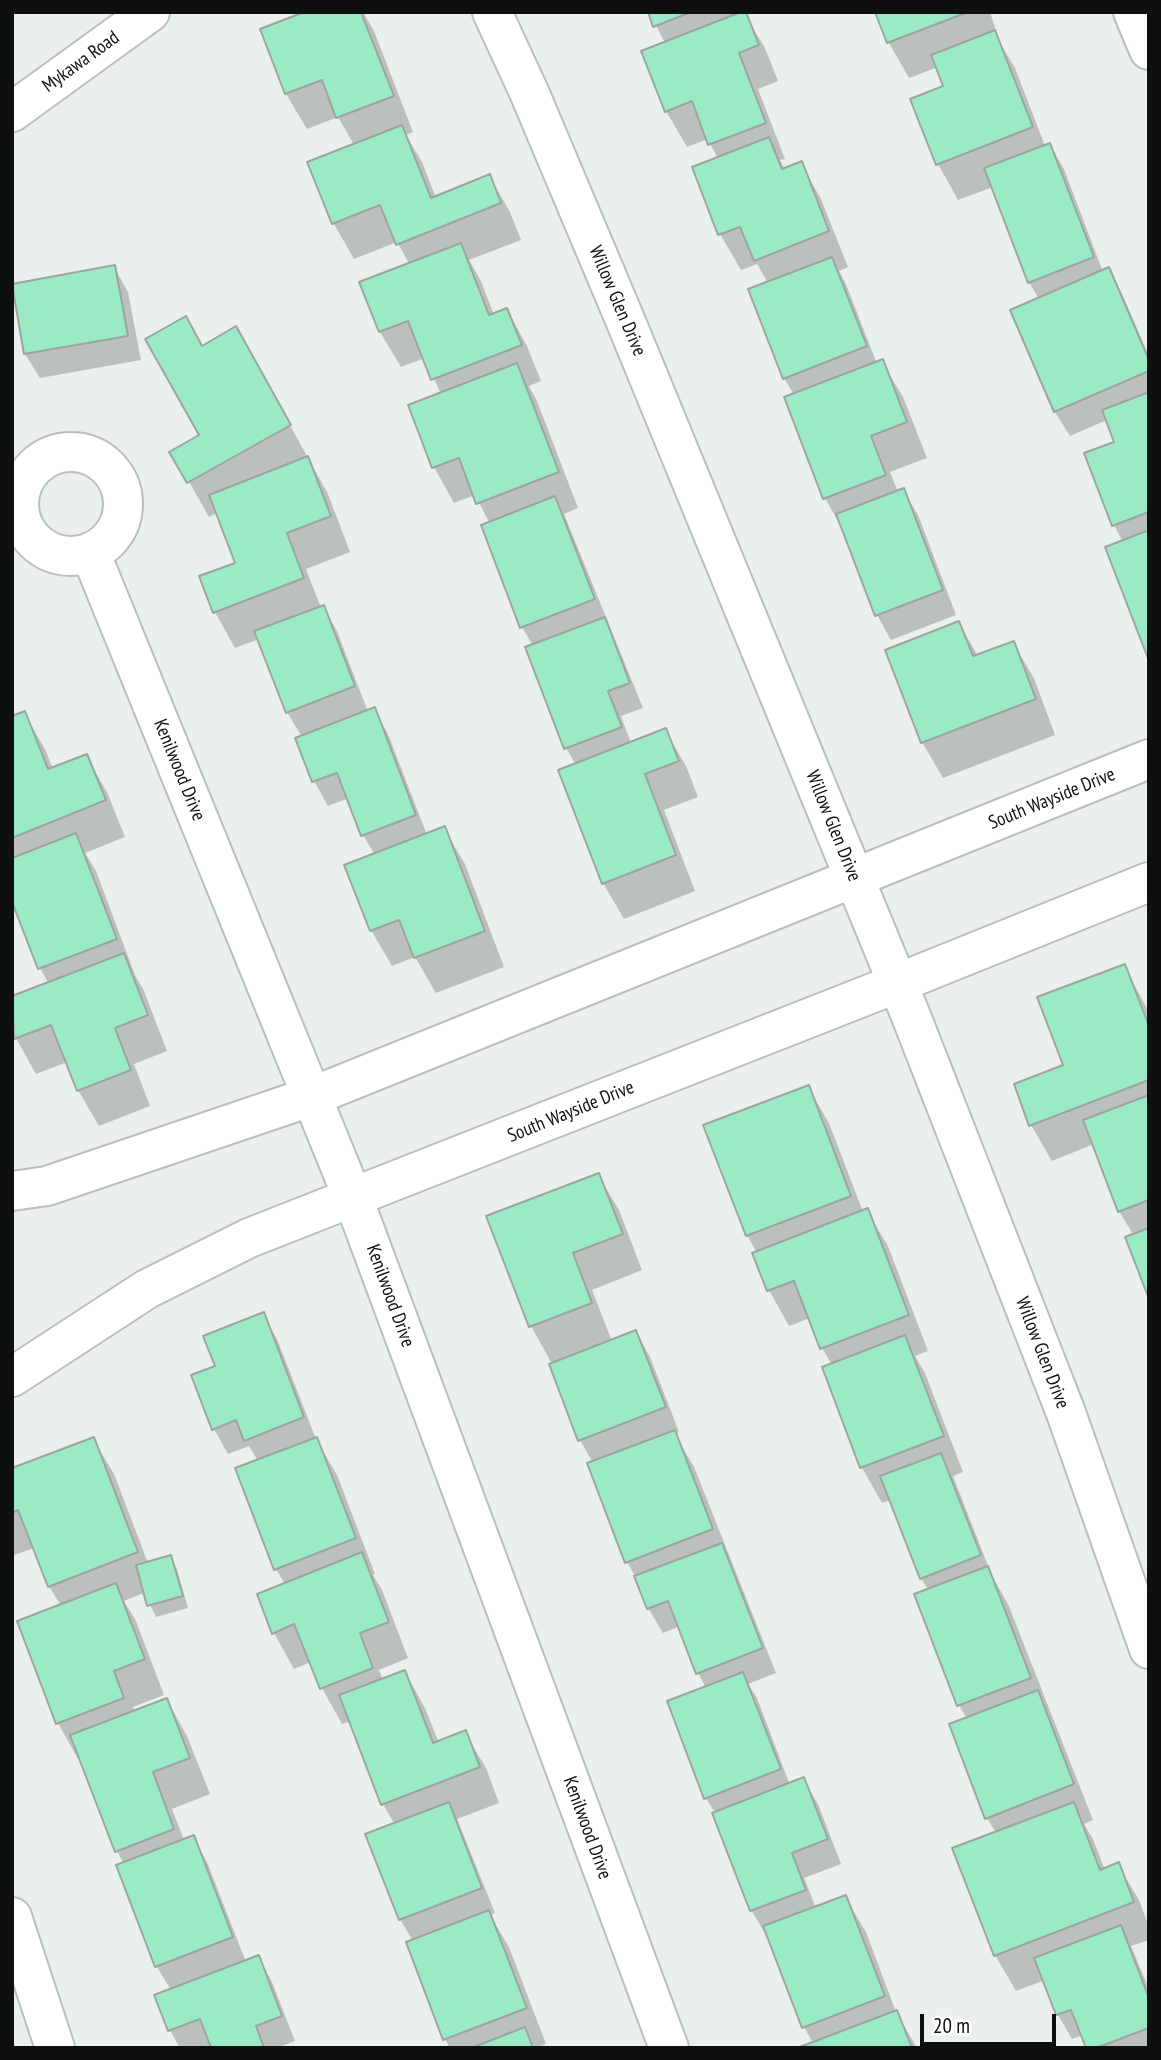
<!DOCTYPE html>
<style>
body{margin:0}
#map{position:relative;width:1161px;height:2060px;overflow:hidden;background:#eaf1ed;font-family:"PT Sans Narrow",sans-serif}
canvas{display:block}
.frame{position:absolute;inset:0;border:14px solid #0e100f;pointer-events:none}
.scale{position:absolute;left:920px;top:2014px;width:136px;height:32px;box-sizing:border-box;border:4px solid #0e100f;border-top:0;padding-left:9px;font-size:21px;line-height:24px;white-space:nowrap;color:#0e100f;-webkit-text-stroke:5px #fff;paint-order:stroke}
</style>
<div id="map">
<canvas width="1161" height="2060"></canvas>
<div class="frame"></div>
<div class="scale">20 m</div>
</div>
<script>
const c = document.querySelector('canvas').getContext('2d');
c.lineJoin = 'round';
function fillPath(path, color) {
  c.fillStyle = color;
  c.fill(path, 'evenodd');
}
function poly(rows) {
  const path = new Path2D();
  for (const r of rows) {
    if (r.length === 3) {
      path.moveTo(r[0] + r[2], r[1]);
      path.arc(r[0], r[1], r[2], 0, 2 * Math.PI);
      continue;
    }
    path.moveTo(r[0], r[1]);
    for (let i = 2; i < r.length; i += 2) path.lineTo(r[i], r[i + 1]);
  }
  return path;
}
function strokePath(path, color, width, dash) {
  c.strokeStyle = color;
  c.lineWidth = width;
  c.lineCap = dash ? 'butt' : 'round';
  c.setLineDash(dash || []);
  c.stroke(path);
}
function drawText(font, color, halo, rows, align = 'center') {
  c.font = font + ' "PT Sans Narrow",sans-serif';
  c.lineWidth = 6;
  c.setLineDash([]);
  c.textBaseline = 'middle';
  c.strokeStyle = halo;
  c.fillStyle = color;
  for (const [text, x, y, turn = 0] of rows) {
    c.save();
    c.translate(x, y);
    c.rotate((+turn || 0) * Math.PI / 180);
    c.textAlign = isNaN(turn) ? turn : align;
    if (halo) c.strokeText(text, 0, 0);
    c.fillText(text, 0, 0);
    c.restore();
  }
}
fillPath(poly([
 [309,12,363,12,374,31,413,132,406,135,422,162,436,198,490,177,510,212,521,240,469,260,481,281,494,315,507,310,527,346,541,381,529,386,537,401,578,508,564,514,643,708,621,716,631,743,665,730,686,766,698,797,664,810,695,891,624,919,603,883,576,765,566,748,533,646,522,627,490,524,475,495,454,503,434,467,441,394,425,358,401,367,380,332,410,265,397,242,354,259,334,224,310,163,354,145,338,117,307,129,286,94,262,30],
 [649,12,734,12,736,16,744,13,765,48,778,81,758,89,785,159,780,160,785,170,801,164,821,199,848,267,839,271,846,284,877,364,882,362,903,397,927,458,890,472,898,492,903,490,918,515,956,615,891,640,877,615,845,534,825,498,794,395,784,378,768,283,757,264,741,270,720,234,694,168,718,159,708,139,687,147,666,111,665,43],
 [877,12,990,12,1000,43,1015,68,1045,146,1050,145,1064,169,1103,272,1108,269,1122,294,1149,356,1149,657,1123,542,1114,525,1086,454,1116,443,1107,420,1070,436,1055,412,1012,311,1039,299,1029,282,993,187,958,200,938,164,912,100,945,87,938,67,909,78,889,43],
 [114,267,128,292,141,360,40,378,25,354],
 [202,348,256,364,328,494,350,552,306,569,321,608,323,607,337,631,368,712,374,709,388,734,427,835,444,829,465,864,504,967,436,993,415,957,392,966,371,930,375,855,363,835,349,798,328,806,314,781,298,739,302,737,287,712,259,639,235,648,215,612,238,564,218,512,209,517,172,452,201,436],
 [959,623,978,656,1013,643,1034,678,1055,735,943,778,922,742],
 [24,713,45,749,53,769,86,756,107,792,125,837,85,853,96,871,135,975,144,991,167,1051,134,1064,150,1106,99,1126,78,1090,67,1062,36,1074,12,1031,12,998,49,984,40,968,12,897,12,718],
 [1124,966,1149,1012,1149,1294,1134,1236,1119,1211,1094,1144,1052,1161,1031,1125],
 [808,1087,829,1123,863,1212,867,1211,888,1246,928,1351,915,1356,925,1373,963,1472,953,1476,992,1576,1008,1604,1093,1820,1084,1824,1093,1839,1105,1870,1118,1865,1139,1900,1149,1927,1149,1940,1131,1946,1149,1989,1149,2048,1088,2048,1083,2035,1072,2039,1058,2015,1045,1980,1016,1991,995,1955,996,1833,987,1818,967,1719,959,1705,929,1591,921,1578,891,1500,882,1503,862,1468,824,1368,832,1365,822,1348,810,1318,789,1326,769,1290,757,1253,747,1235],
 [598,1175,619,1210,642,1270,592,1290,612,1341,636,1332,650,1357,679,1432,675,1434,694,1467,776,1673,748,1684,757,1698,790,1785,803,1779,818,1804,841,1864,804,1878,816,1908,845,1897,866,1932,896,2012,917,2048,801,2048,813,2043,804,2027,768,1934,766,1935,751,1910,715,1813,706,1798,706,1688,698,1673,680,1626,663,1633,648,1608,639,1583,627,1562,593,1463,580,1440,552,1364,531,1326],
 [263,1315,277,1339,316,1439,337,1475,375,1574,373,1575,382,1590,408,1658,379,1670,383,1680,405,1672,425,1708,439,1743,465,1733,486,1768,499,1803,457,1819,495,1913,490,1915,509,1947,546,2044,536,2048,450,2048,445,2039,413,1941,400,1919,395,1825,383,1804,351,1721,342,1724,322,1688,311,1662,294,1669,274,1633,285,1584,276,1569,258,1461,249,1446,228,1454,214,1429,194,1376,218,1367],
 [93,1439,114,1474,148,1563,170,1557,177,1569,188,1608,156,1617,144,1593,124,1601,136,1621,164,1695,133,1707,135,1712,167,1700,187,1736,210,1794,172,1809,184,1840,193,1837,207,1862,246,1962,258,1957,272,1982,295,2041,277,2048,213,2048,212,2044,203,2048,180,2048,170,2030,157,1996,171,1990,157,1967,118,1866,123,1862,117,1851,81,1758,78,1759,58,1723,61,1606,49,1586,34,1548,12,1556,12,1470]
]), '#0003');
const building = poly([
 [304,12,361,12,394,96,336,118,322,80,285,94,260,29,304,12],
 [648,12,691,12,653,27,648,12],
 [741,12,746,12,759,45,739,53,766,123,708,145,692,101,665,112,641,51,741,12],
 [875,12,968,12,887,43,875,12],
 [995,30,1033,127,936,165,910,99,943,86,931,55,995,30],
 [402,125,431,198,490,174,501,203,396,245,380,205,332,224,307,162,402,125],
 [769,137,782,169,802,161,829,231,754,261,740,227,718,235,692,167,769,137],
 [1050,143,1094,257,1028,283,984,168,1050,143],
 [461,243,489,315,507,308,522,345,431,380,408,321,379,332,359,282,461,243],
 [832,257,867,346,783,379,748,289,832,257],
 [115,265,128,336,24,354,12,284,115,265],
 [1109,267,1149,360,1149,371,1054,412,1010,310,1109,267],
 [186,316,202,346,236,326,291,425,187,483,169,452,199,435,145,339,186,316],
 [883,359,907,422,871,436,886,475,823,499,784,397,883,359],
 [517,363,559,472,476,504,459,458,432,468,408,405,517,363],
 [1149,392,1149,512,1112,526,1084,453,1114,442,1102,410,1149,392],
 [308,456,331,516,287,533,304,578,213,613,199,576,235,563,209,495,308,456],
 [904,488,943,590,875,616,836,514,904,488],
 [555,496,595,599,520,628,481,525,555,496],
 [1149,530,1149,661,1105,547,1149,530],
 [324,605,355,686,286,713,254,631,324,605],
 [605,617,630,683,608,691,622,727,564,749,525,647,605,617],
 [959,621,973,656,1014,641,1036,699,921,743,885,650,959,621],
 [375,707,416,815,361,836,337,773,312,782,295,738,375,707],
 [25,711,48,769,87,754,106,800,12,838,12,716,25,711],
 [666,728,679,761,645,774,676,855,602,884,558,770,666,728],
 [445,826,485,931,414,958,399,920,370,931,344,865,445,826],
 [76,833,117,939,38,969,12,902,12,858,76,833],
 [124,953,148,1015,115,1028,131,1070,77,1091,51,1025,14,1039,12,996,124,953],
 [1125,964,1149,1026,1149,1080,1029,1126,1014,1084,1063,1065,1037,997,1125,964],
 [809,1085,851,1196,746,1236,703,1125,809,1085],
 [1149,1095,1149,1200,1118,1212,1083,1120,1149,1095],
 [599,1173,623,1234,573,1253,592,1303,529,1327,486,1216,599,1173],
 [868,1208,909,1315,820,1349,794,1281,767,1291,752,1253,868,1208],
 [1149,1228,1149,1299,1125,1237,1149,1228],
 [264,1312,304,1417,244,1441,236,1420,212,1430,191,1375,215,1366,203,1336,264,1312],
 [636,1330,666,1407,578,1441,549,1364,636,1330],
 [905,1335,944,1436,860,1468,822,1367,905,1335],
 [675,1430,713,1529,625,1563,587,1463,675,1430],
 [94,1437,138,1552,48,1587,18,1510,12,1513,12,1468,94,1437],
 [317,1437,356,1538,274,1570,235,1468,317,1437],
 [941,1453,981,1555,920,1579,880,1476,941,1453],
 [722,1543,763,1648,696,1674,668,1601,647,1609,634,1576,722,1543],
 [362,1552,389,1622,360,1633,373,1668,320,1689,294,1624,272,1634,257,1594,362,1552],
 [171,1555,183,1596,147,1606,136,1565,171,1555],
 [988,1566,1031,1678,957,1706,914,1594,988,1566],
 [116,1583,145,1659,114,1671,124,1698,56,1724,17,1621,116,1583],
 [405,1670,433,1743,466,1730,480,1767,381,1805,339,1695,405,1670],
 [743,1672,781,1769,704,1799,667,1701,743,1672],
 [1038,1690,1074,1784,985,1819,949,1724,1038,1690],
 [167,1698,190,1758,153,1772,174,1829,115,1852,70,1735,167,1698],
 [804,1777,828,1839,792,1853,806,1890,750,1911,712,1813,804,1777],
 [449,1802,482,1888,399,1920,365,1834,449,1802],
 [1074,1802,1100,1870,1119,1862,1134,1902,994,1956,952,1848,1074,1802],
 [194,1835,233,1937,155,1967,116,1865,194,1835],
 [846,1895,885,1996,802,2028,763,1926,846,1895],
 [489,1910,527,2008,443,2040,406,1942,489,1910],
 [1121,1925,1149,1998,1149,2028,1096,2048,1086,2048,1071,2010,1056,2015,1034,1958,1121,1925],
 [259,1955,282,2016,256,2026,264,2048,211,2048,200,2019,168,2031,154,1995,259,1955],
 [897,2010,912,2048,797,2048,897,2010],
 [525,2027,533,2048,471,2048,525,2027]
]);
fillPath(building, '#9aeac6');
strokePath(building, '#9ca4a0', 2);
const street = poly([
 [492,12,529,92,626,322,911,1016,1066,1413,1149,1649],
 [1133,12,1149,50],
 [71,504,52],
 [90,552,353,1198,669,2048],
 [12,1917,55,2048]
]);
const secondary = poly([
 [12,112,150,12],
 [12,1191,47,1186,313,1096,1149,759],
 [12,1377,147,1289,249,1238,898,983,1149,882]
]);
strokePath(street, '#b8bfbc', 42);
strokePath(secondary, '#b8bfbc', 42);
strokePath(street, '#fff', 38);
strokePath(secondary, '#fff', 38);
drawText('19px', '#0e100f', '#fff', [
 ["Mykawa Road",81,62,-36],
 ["Willow Glen Drive",617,301,67],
 ["Kenilwood Drive",179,770,68],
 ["South Wayside Drive",1052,799,-22],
 ["Willow Glen Drive",833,826,68],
 ["South Wayside Drive",571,1112,-22],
 ["Kenilwood Drive",390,1296,70],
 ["Willow Glen Drive",1042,1353,69],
 ["Kenilwood Drive",587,1828,70]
]);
</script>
